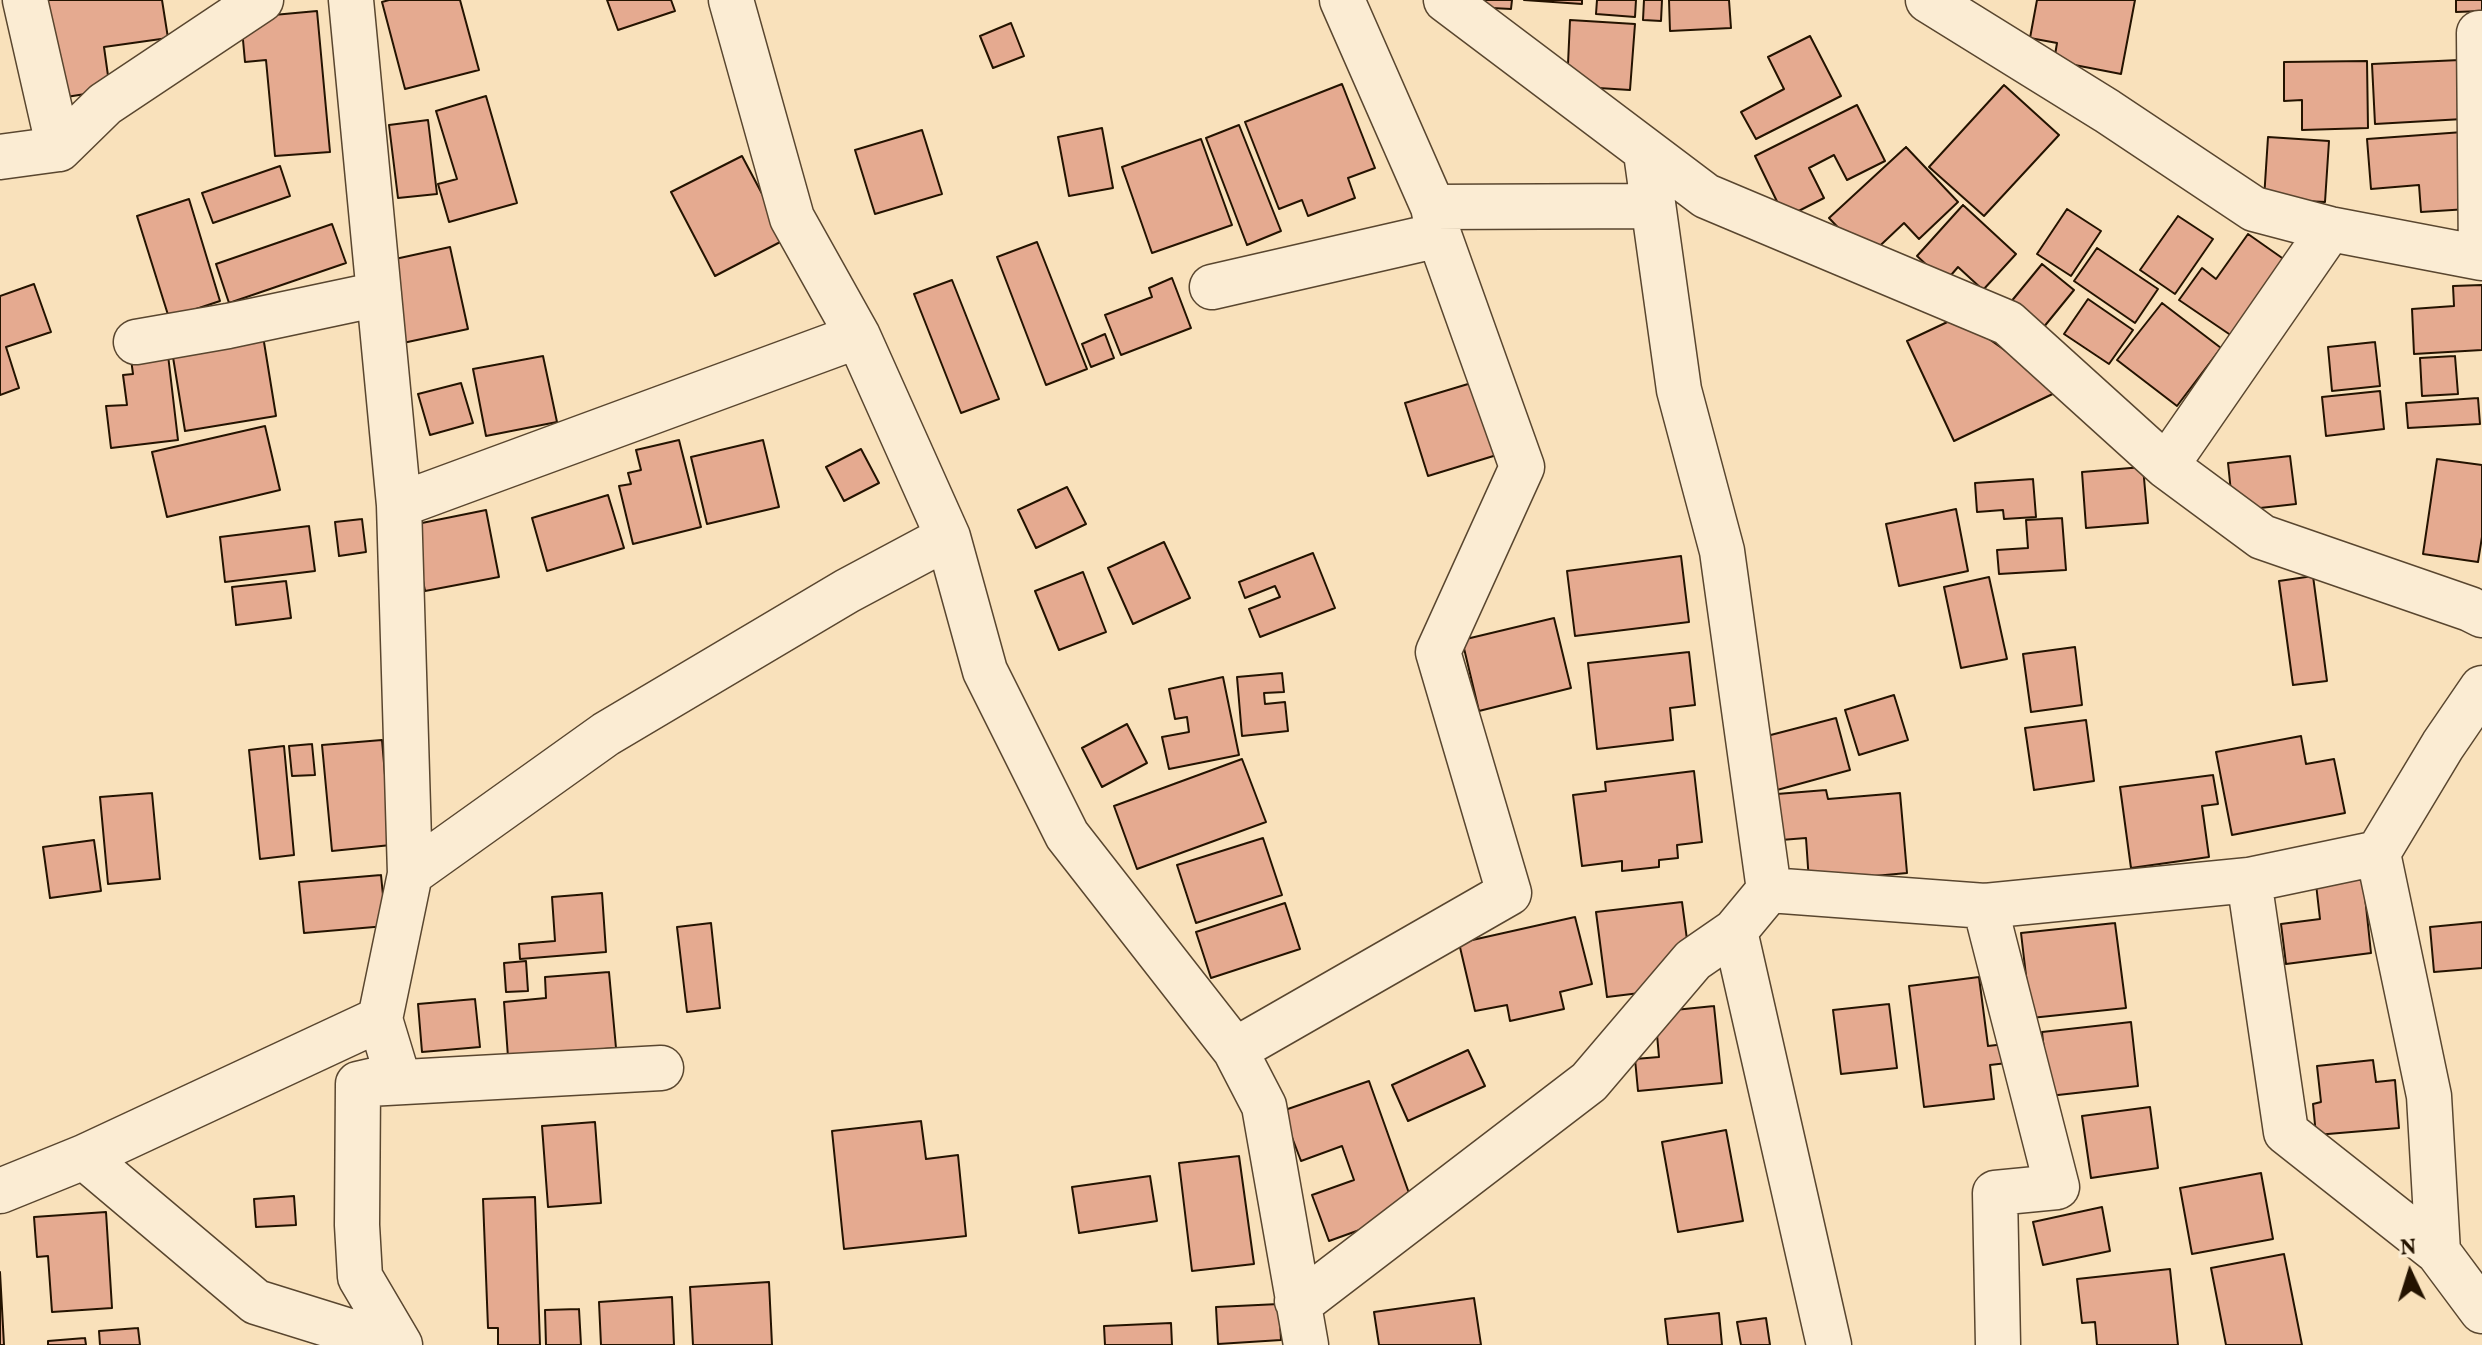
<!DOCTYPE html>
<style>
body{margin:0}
#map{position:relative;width:2482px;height:1345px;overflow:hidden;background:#f9e1bb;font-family:Vollkorn,serif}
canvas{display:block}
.north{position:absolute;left:2370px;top:1233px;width:80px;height:80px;-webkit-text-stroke:6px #fbecd3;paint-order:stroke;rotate:356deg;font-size:22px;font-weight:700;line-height:32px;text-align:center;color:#241300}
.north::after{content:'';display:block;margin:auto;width:28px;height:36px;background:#241300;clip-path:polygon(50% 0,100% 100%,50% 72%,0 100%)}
</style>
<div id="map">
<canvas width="2482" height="1345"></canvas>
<div class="north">N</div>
</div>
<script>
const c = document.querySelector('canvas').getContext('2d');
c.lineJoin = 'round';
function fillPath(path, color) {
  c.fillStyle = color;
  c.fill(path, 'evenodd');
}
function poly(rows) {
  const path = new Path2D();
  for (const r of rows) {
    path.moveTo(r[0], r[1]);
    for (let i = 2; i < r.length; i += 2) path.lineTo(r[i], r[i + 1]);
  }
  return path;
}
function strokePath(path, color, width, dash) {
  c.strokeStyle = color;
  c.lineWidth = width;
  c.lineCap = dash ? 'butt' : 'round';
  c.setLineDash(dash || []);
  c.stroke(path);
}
const building = poly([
 [40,0,162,0,168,38,104,47,110,90,54,99,40,0],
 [389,0,460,0,479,70,405,89,382,2,389,0],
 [607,0,671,0,675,11,618,30,607,0],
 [1472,0,1512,0,1511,9,1472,7,1472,0],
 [1524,0,1582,0,1582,4,1524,0],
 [1597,0,1636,0,1635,17,1596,14,1597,0],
 [1644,0,1662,0,1661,21,1643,20,1644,0],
 [1669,0,1729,0,1731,28,1670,31,1669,0],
 [2037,0,2135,0,2121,74,2054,61,2057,43,2030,38,2037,0],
 [2456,0,2482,0,2482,11,2456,12,2456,0],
 [317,11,330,152,275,156,266,60,245,62,241,18,317,11],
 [1570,20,1635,24,1630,90,1567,86,1570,20],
 [1011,23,1024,56,993,68,980,36,1011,23],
 [1810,36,1841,96,1756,139,1741,112,1784,89,1768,57,1810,36],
 [2460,60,2463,119,2375,124,2372,64,2460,60],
 [2367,61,2368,128,2302,130,2302,100,2284,101,2284,62,2367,61],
 [1342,84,1375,168,1348,178,1355,198,1308,216,1302,200,1279,209,1245,122,1342,84],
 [2004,85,2059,135,1984,216,1929,167,2004,85],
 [486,96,517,203,449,222,438,184,457,179,436,111,486,96],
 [1857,105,1885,161,1847,180,1834,155,1809,168,1824,198,1785,218,1755,156,1857,105],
 [428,120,437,194,398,198,389,125,428,120],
 [1239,125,1281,231,1247,245,1206,138,1239,125],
 [1102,128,1113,188,1069,196,1058,137,1102,128],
 [922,130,942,194,875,214,855,150,922,130],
 [2463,132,2468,209,2421,212,2419,185,2371,189,2367,139,2463,132],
 [2268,137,2329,141,2325,202,2264,199,2268,137],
 [1201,139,1232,225,1152,253,1122,167,1201,139],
 [1906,147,1958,202,1919,239,1904,223,1867,258,1829,218,1906,147],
 [742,156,786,239,715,276,671,192,742,156],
 [280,166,290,196,213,223,202,193,280,166],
 [189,199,220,301,169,318,137,216,189,199],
 [1963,205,2016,254,1983,290,1958,267,1945,282,1917,256,1963,205],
 [2067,209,2101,231,2071,276,2037,254,2067,209],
 [2178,216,2213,239,2175,294,2140,270,2178,216],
 [332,224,346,263,229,303,216,264,332,224],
 [2248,234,2285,260,2232,336,2179,300,2202,268,2216,279,2248,234],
 [1037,242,1087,369,1046,385,997,257,1037,242],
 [450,247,468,329,403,343,386,261,450,247],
 [2097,248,2158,289,2135,323,2074,281,2097,248],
 [2042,264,2074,290,2043,328,2010,303,2042,264],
 [1172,278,1191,328,1121,355,1105,315,1152,297,1149,288,1172,278],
 [952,280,999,399,961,413,914,294,952,280],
 [34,284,51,332,6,347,19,388,0,395,0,296,34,284],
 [2482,285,2482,350,2414,354,2412,309,2454,306,2453,286,2482,285],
 [2088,299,2133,330,2109,364,2064,334,2088,299],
 [2162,303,2221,348,2177,406,2117,360,2162,303],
 [1958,317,2061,390,1954,441,1907,341,1958,317],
 [1105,334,1114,358,1091,367,1082,344,1105,334],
 [263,336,276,416,185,431,172,351,263,336],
 [2375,342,2380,386,2332,391,2328,347,2375,342],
 [168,355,178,440,111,448,106,406,127,405,123,375,133,374,131,359,168,355],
 [543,356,557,422,486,436,473,369,543,356],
 [2455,356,2458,394,2422,396,2420,358,2455,356],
 [1478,381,1500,454,1428,476,1405,403,1478,381],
 [461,383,473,423,430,435,418,394,461,383],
 [2380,391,2384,429,2326,436,2322,397,2380,391],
 [2478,398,2480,424,2408,428,2406,403,2478,398],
 [265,426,280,490,167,517,152,452,265,426],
 [679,440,701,527,633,544,619,486,631,484,628,473,641,470,636,450,679,440],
 [763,440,779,507,707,524,691,457,763,440],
 [861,449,879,483,844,501,826,467,861,449],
 [2290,456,2296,504,2233,511,2228,463,2290,456],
 [2437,459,2482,465,2482,537,2478,562,2423,554,2437,459],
 [2143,467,2148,523,2086,528,2082,472,2143,467],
 [2033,479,2036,517,2004,519,2003,510,1977,512,1975,483,2033,479],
 [1067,487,1086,524,1036,548,1018,510,1067,487],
 [608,495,624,548,547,571,532,518,608,495],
 [1956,509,1968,571,1899,586,1886,524,1956,509],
 [486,510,499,577,425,591,412,525,486,510],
 [2062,518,2066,570,1999,574,1997,550,2028,548,2026,520,2062,518],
 [362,519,366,552,339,556,335,522,362,519],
 [309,526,315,571,225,582,220,537,309,526],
 [1164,542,1190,598,1133,624,1108,568,1164,542],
 [1313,553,1335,608,1260,637,1249,609,1280,597,1275,586,1245,598,1239,582,1313,553],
 [1681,556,1689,622,1575,636,1567,571,1681,556],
 [1083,572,1106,632,1059,650,1035,591,1083,572],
 [2313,576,2327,681,2293,685,2279,581,2313,576],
 [1989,577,2007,659,1961,668,1944,587,1989,577],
 [286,581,291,618,236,625,232,587,286,581],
 [1554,618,1571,688,1479,711,1462,640,1554,618],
 [2075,647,2082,705,2031,712,2023,654,2075,647],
 [1689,652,1695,705,1670,708,1673,740,1597,749,1588,663,1689,652],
 [1282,673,1284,692,1264,693,1265,704,1285,702,1288,731,1242,736,1237,677,1282,673],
 [1223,677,1239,755,1169,769,1162,737,1189,732,1187,717,1175,719,1169,689,1223,677],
 [1894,695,1908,740,1859,755,1845,710,1894,695],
 [1836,718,1850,770,1777,790,1763,737,1836,718],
 [2086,720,2094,781,2034,790,2025,728,2086,720],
 [1127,724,1147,763,1102,787,1082,748,1127,724],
 [2301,736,2306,764,2334,759,2345,813,2232,835,2216,752,2301,736],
 [382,740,391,845,332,851,322,745,382,740],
 [312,744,315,775,292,776,289,746,312,744],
 [284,746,294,855,260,859,249,750,284,746],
 [1242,759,1266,822,1137,869,1114,806,1242,759],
 [1694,771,1702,842,1677,845,1678,858,1659,860,1659,867,1622,871,1622,861,1582,866,1573,795,1606,791,1605,782,1694,771],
 [2213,775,2218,804,2202,806,2209,857,2131,868,2120,787,2213,775],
 [1826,790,1828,799,1900,793,1907,873,1809,882,1806,838,1781,840,1777,794,1826,790],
 [152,793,160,879,108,884,100,797,152,793],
 [1263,838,1282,895,1196,923,1177,865,1263,838],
 [94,840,101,891,50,898,43,847,94,840],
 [381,875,386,926,304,933,299,882,381,875],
 [2363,878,2371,953,2286,964,2281,924,2320,919,2316,884,2363,878],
 [602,893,606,952,520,959,519,944,555,941,552,897,602,893],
 [1682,902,1688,947,1648,992,1607,997,1596,912,1682,902],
 [1285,903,1300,949,1211,978,1196,932,1285,903],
 [1575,917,1592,984,1560,992,1564,1009,1510,1021,1507,1005,1475,1011,1459,943,1575,917],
 [2482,922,2482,968,2434,972,2430,927,2482,922],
 [711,923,720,1008,687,1012,677,927,711,923],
 [2115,923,2126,1008,2031,1018,2021,933,2115,923],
 [526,961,528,991,506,992,504,963,526,961],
 [609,972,616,1048,508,1057,504,1002,546,998,545,977,609,972],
 [1979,977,1988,1046,2005,1044,2007,1063,1990,1065,1994,1099,1924,1107,1909,986,1979,977],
 [475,999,480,1047,422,1052,418,1004,475,999],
 [1889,1004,1897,1068,1841,1074,1833,1010,1889,1004],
 [1714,1006,1722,1083,1638,1091,1635,1059,1659,1057,1655,1012,1714,1006],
 [2131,1022,2138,1086,2049,1096,2042,1032,2131,1022],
 [1468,1050,1485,1086,1408,1121,1392,1085,1468,1050],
 [2373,1060,2376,1082,2395,1080,2399,1128,2316,1135,2313,1104,2321,1102,2317,1066,2373,1060],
 [1369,1081,1415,1210,1329,1241,1312,1195,1354,1180,1342,1146,1301,1161,1282,1111,1369,1081],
 [2150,1107,2158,1168,2091,1178,2082,1116,2150,1107],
 [921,1121,926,1159,958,1155,966,1236,844,1249,832,1131,921,1121],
 [595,1122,601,1203,548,1207,542,1126,595,1122],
 [1726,1130,1743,1221,1678,1232,1662,1142,1726,1130],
 [1239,1156,1254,1264,1192,1271,1179,1163,1239,1156],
 [2261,1173,2273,1239,2192,1254,2180,1188,2261,1173],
 [1150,1176,1157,1221,1079,1233,1072,1187,1150,1176],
 [294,1196,296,1225,256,1227,254,1199,294,1196],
 [535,1197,540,1345,498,1345,498,1328,488,1328,483,1199,535,1197],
 [2102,1207,2110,1251,2043,1265,2033,1222,2102,1207],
 [106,1212,112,1308,52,1312,48,1256,37,1257,34,1217,106,1212],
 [2284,1254,2302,1345,2226,1345,2211,1268,2284,1254],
 [2170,1269,2178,1345,2097,1345,2095,1322,2082,1323,2077,1279,2170,1269],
 [0,1272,4,1345,0,1345,0,1272],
 [769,1282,772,1345,693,1345,690,1287,769,1282],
 [672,1297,674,1345,601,1345,599,1302,672,1297],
 [1474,1298,1481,1345,1379,1345,1374,1312,1474,1298],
 [1279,1304,1281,1340,1218,1344,1216,1307,1279,1304],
 [579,1309,581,1345,546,1345,545,1310,579,1309],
 [1719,1313,1722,1345,1668,1345,1665,1319,1719,1313],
 [1766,1318,1770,1345,1741,1345,1737,1322,1766,1318],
 [1171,1323,1172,1345,1105,1345,1104,1326,1171,1323],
 [138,1328,140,1345,100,1345,99,1331,138,1328],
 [85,1338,86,1345,48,1345,48,1341,85,1338]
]);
fillPath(building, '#e5aa90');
strokePath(building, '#241300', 2);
const minor = poly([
 [25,0,59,149],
 [351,0,399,505,410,874,380,1019,397,1075,358,1084,357,1225,360,1277,400,1345],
 [731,0,792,218,858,336,948,537,985,671,1067,835,1235,1050,1264,1106,1306,1345],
 [1342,0,1433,207],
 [1446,0,1706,196,2008,323,2166,466,2262,537,2470,609,2482,615],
 [1928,0,2107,111,2254,209,2330,229,2481,258,2479,33,2482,33],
 [0,157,59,149,105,104,261,0],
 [1212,287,1439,235,1433,207,1653,206],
 [136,342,228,326,379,294],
 [2166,466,2330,229],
 [399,505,858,336],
 [410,874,606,734,847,591,948,537],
 [2249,880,2286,1132,2438,1252,2482,1311],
 [1769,890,1985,906,2249,880,2378,853],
 [1985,906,2057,1187,1995,1193,1998,1345],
 [1735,931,1829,1345],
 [1235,1050,1509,893,1438,652,1522,467,1439,235],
 [368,1084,661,1068],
 [84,1157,380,1019],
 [0,1191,84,1157,256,1302,394,1345],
 [2438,1252,2429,1096,2378,853,2443,745,2482,688],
 [1297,1301,1299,1304,1589,1082,1693,960,1735,931,1769,890,1722,551,1679,390,1646,153]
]);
strokePath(minor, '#59462f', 47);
strokePath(minor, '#fbecd3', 44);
</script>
